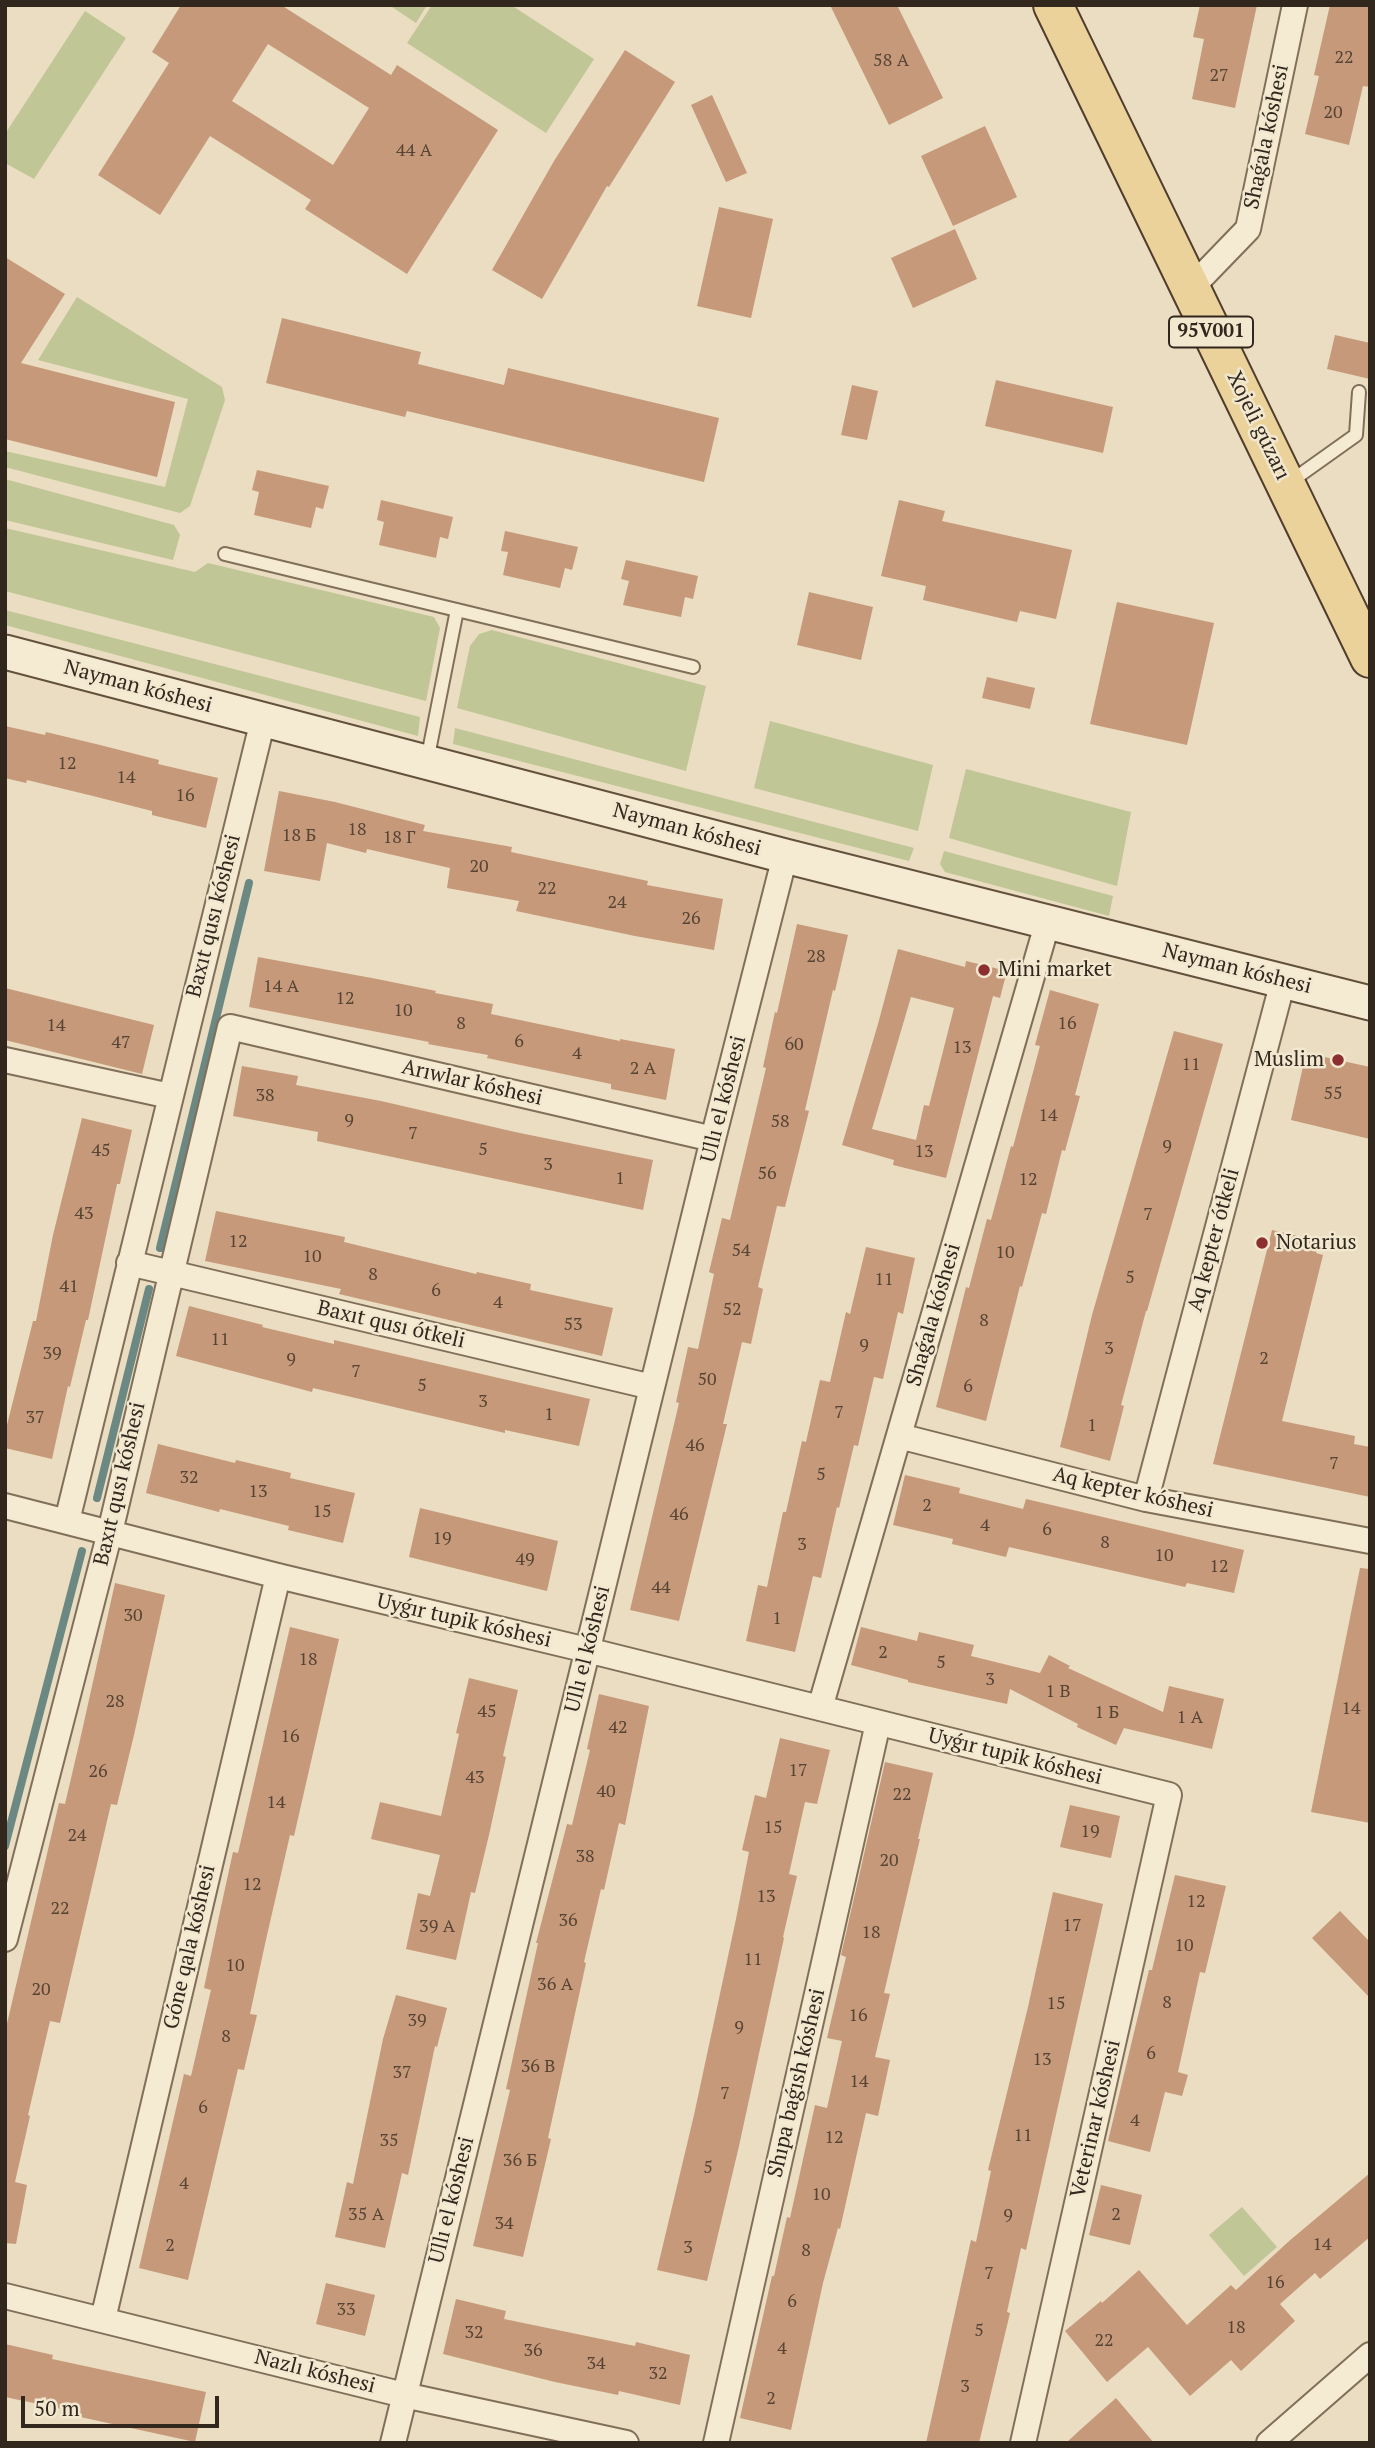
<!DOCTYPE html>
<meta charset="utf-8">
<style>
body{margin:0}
#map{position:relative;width:1375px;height:2448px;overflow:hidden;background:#eaddc1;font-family:"PT Serif",serif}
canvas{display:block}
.frame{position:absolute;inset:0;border:7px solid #32271d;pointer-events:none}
.scale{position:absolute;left:21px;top:2396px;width:198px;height:32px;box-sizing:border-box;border:4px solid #32271d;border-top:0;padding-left:9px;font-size:21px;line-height:24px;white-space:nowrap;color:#32271d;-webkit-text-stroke:5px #f2e8d0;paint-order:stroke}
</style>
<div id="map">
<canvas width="1375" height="2448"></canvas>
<div class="frame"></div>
<div class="scale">50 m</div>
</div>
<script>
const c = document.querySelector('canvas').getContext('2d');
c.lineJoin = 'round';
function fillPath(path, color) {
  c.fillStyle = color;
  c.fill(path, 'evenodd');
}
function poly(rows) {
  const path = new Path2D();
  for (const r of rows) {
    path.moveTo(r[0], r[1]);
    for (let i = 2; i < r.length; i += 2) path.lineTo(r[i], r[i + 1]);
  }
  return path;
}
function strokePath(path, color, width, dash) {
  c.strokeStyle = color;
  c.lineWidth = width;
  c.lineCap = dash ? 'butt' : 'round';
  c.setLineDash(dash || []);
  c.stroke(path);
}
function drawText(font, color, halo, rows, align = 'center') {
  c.font = font + ' "PT Serif",serif';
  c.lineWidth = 5;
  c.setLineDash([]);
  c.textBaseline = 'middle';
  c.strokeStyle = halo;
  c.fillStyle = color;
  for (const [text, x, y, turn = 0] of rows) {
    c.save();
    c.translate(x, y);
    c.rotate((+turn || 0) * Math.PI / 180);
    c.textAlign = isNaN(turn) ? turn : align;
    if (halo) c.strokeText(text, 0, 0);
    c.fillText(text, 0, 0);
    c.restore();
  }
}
fillPath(poly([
 [389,5,427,5,416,23],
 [432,5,511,5,594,59,546,133,407,43],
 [85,11,126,38,34,179,5,163,5,134],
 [77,297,222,387,225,400,190,506,180,513,5,467,5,451,165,487,188,399,38,360],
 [5,479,174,525,180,535,173,560,5,520],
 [5,528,195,572,208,563,434,617,440,628,426,701,5,591],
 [5,610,420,717,418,736,5,625],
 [492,630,706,686,686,771,457,708,470,646,479,634],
 [770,721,933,765,918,831,754,788],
 [455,728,914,848,909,861,453,744],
 [966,769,1131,812,1117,886,949,838],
 [944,851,1113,896,1109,916,945,872,940,864],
 [1242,2207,1277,2247,1244,2276,1209,2235]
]), '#c1c696');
strokePath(poly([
 [160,1248,249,883],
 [97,1498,149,1289],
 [5,1846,82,1551]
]), '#6b8982', 8);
fillPath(poly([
 [181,5,281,5,391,75,397,65,498,130,407,274,305,209,311,200,210,136,160,215,98,175,169,63,152,52],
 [268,44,369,108,333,165,232,101],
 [830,5,897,5,943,98,889,125],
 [1200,5,1257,5,1235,108,1192,99,1204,39,1193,37],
 [1330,5,1370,5,1370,87,1363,86,1349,145,1305,134,1319,76,1314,75],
 [625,50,675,82,609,187,607,186,542,299,492,270,554,161],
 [712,95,747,173,726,182,691,105],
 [985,126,1017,197,953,226,921,156],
 [719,207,773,219,751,318,697,306],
 [955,229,977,279,913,308,891,258],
 [5,257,65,294,21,363,175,402,157,477,5,439],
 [282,318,421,352,418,364,504,385,508,368,719,418,704,482,407,411,405,417,266,383],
 [1335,335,1370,343,1370,379,1327,369],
 [996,380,1113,407,1103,453,985,426],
 [852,385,878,391,867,440,841,435],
 [257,470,329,486,323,509,316,507,311,528,254,515,259,492,252,490],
 [381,500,453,517,448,539,440,537,436,558,379,545,384,522,377,520],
 [899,500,945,511,942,521,1072,550,1056,619,1020,611,1017,622,923,600,926,586,881,576],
 [505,531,578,547,572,570,565,568,560,588,503,575,508,552,501,551],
 [626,560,698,576,693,599,685,597,681,617,623,605,629,581,621,579],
 [809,592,873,607,861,660,797,645],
 [1117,602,1214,623,1187,745,1090,724],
 [987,677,1035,688,1030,709,982,698],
 [5,726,45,735,46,732,100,745,159,760,158,764,218,778,206,828,152,815,152,811,93,796,27,780,26,783,5,778],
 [279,791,335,802,425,825,423,831,512,847,511,852,648,881,647,885,723,899,714,950,635,936,516,911,519,901,447,888,450,868,367,849,366,853,327,843,320,881,264,871],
 [797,924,848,935,835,991,833,990,805,1110,809,1111,785,1207,777,1206,758,1287,763,1289,751,1344,742,1342,723,1424,727,1424,679,1621,630,1610,679,1403,676,1402,688,1347,698,1349,714,1274,709,1272,722,1218,730,1220,766,1068,763,1067,775,1012,777,1013],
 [898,949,965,967,966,961,1007,971,1000,998,993,996,946,1178,893,1165,894,1160,842,1145,878,1024],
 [911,997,954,1008,929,1106,924,1105,916,1140,872,1129],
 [258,957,377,979,436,991,435,993,493,1004,491,1014,620,1041,620,1039,675,1049,666,1100,611,1089,611,1084,487,1058,488,1055,428,1044,429,1042,249,1007],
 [5,988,154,1025,142,1074,5,1040],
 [1050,990,1099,1004,1075,1095,1080,1096,1065,1151,1062,1150,1046,1214,1042,1213,1022,1287,1020,1286,986,1421,936,1407,966,1287,969,1288,987,1219,991,1220,1011,1146,1013,1147,1040,1046,1035,1045],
 [1174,1031,1223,1044,1147,1311,1146,1311,1121,1405,1124,1406,1110,1461,1060,1447,1092,1315],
 [1306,1053,1370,1067,1370,1139,1291,1120],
 [242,1066,298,1076,296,1085,381,1101,515,1132,653,1160,643,1210,317,1141,318,1132,233,1116],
 [82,1118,132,1130,120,1184,117,1184,88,1320,86,1320,70,1387,68,1386,52,1459,5,1448,5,1433,33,1321,36,1321,53,1235],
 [216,1211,345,1237,344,1242,476,1274,477,1272,531,1284,530,1290,613,1308,602,1356,339,1294,341,1289,205,1261],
 [1272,1230,1319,1241,1316,1253,1323,1255,1282,1421,1355,1436,1354,1444,1370,1447,1370,1497,1213,1464],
 [866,1247,915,1258,903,1314,898,1312,883,1379,874,1377,858,1446,854,1445,839,1508,837,1507,821,1578,813,1576,795,1652,746,1641,758,1585,767,1587,783,1512,786,1512,802,1441,806,1442,820,1380,830,1382,846,1312,850,1314],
 [189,1306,263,1325,262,1327,334,1344,334,1340,590,1399,579,1446,505,1430,505,1433,313,1388,312,1392,176,1356],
 [158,1444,235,1463,236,1460,291,1473,290,1478,355,1493,343,1543,288,1530,289,1526,220,1509,219,1512,146,1493],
 [905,1475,960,1488,959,1493,1023,1509,1026,1499,1244,1550,1234,1593,1187,1583,1185,1587,1009,1547,1006,1557,952,1544,953,1539,893,1525],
 [420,1508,558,1541,547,1591,409,1557],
 [1360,1568,1370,1569,1370,1823,1311,1812],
 [115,1583,165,1595,134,1735,117,1805,111,1804,60,2023,50,2021,28,2115,30,2116,15,2182,27,2185,16,2244,5,2243,5,2032,59,1803,65,1804,80,1740],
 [290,1627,339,1639,294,1836,290,1835,265,1944,250,2014,257,2015,244,2070,238,2069,188,2280,139,2268,184,2074,191,2076,211,1990,204,1988,221,1907,233,1852,238,1853],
 [861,1627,917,1641,919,1632,974,1645,971,1656,1040,1673,1049,1655,1070,1666,1068,1668,1163,1712,1169,1686,1224,1699,1212,1749,1124,1728,1116,1745,1077,1727,1078,1724,1010,1689,1007,1704,908,1682,908,1680,851,1665],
 [469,1678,518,1690,503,1756,506,1757,489,1835,475,1893,471,1892,456,1960,406,1949,418,1893,430,1896,440,1855,371,1839,380,1802,441,1816,459,1734,456,1733],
 [599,1694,649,1706,625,1825,619,1823,604,1890,601,1889,584,1962,586,1963,548,2138,551,2139,523,2257,473,2246,510,2090,506,2089,538,1943,536,1943,567,1824,572,1825,590,1750,587,1749],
 [780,1738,830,1750,817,1804,805,1802,789,1874,797,1876,783,1937,784,1938,739,2146,707,2281,657,2270,694,2115,736,1919,749,1852,742,1850,755,1795,766,1798],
 [885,1762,933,1773,918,1839,920,1839,884,1993,890,1994,875,2057,890,2060,878,2116,866,2113,840,2229,838,2228,823,2283,791,2430,740,2418,772,2276,774,2276,787,2217,790,2218,815,2105,827,2108,842,2041,827,2038,846,1957,841,1955],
 [1070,1805,1120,1816,1111,1858,1060,1847],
 [1175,1875,1226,1886,1205,1973,1200,1972,1178,2072,1188,2075,1182,2096,1165,2092,1150,2152,1108,2141,1149,1970,1152,1970],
 [1053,1892,1103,1904,1026,2250,1021,2248,1007,2312,1010,2313,979,2443,926,2443,971,2240,976,2242,991,2171,988,2170,1028,2007],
 [1340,1911,1370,1942,1370,1998,1312,1938],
 [396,1995,447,2008,437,2047,435,2046,408,2175,402,2173,385,2248,335,2237,347,2182,353,2184,383,2039],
 [1370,2173,1370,2237,1320,2279,1315,2273,1280,2304,1295,2321,1241,2371,1231,2360,1190,2396,1148,2347,1107,2382,1065,2331,1101,2301,1102,2303,1139,2270,1187,2325,1231,2285,1236,2290,1288,2242],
 [1101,2185,1142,2195,1130,2245,1089,2235],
 [326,2283,375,2295,365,2336,316,2324],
 [456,2299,506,2311,504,2319,635,2346,636,2342,690,2355,680,2405,619,2391,618,2395,555,2382,443,2354],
 [5,2344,53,2355,52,2359,206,2392,195,2442,62,2413,62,2409,5,2397],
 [1116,2398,1154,2443,1066,2443,1080,2430]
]), '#c59979');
const lane = poly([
 [1290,482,1356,435,1359,392],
 [225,554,693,667],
 [427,761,457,610]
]);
const street = poly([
 [1190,289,1248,229,1295,5],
 [5,1060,170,1096],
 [129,1263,652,1387],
 [899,1436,1146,1499,1370,1541],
 [1146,1499,1283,981],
 [5,1506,278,1576,587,1650,1169,1795,1023,2443],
 [67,1521,263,720],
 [820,1708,1048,921],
 [5,1939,110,1532,230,1027,713,1139],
 [5,2296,404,2395,626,2443],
 [103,2319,278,1576],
 [393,2443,713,1139,785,856],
 [716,2443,878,1723],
 [1269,2443,1370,2355]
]);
const secondary = poly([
 [5,652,785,856,1370,1003]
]);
const primary = poly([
 [1053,5,1370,658]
]);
strokePath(lane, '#816f5a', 16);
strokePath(street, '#816f5a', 28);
strokePath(secondary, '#63503d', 37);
strokePath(primary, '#4f3d2e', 42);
strokePath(lane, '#f5ebd3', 12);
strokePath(street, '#f5ebd3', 24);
strokePath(secondary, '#f5ebd3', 33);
strokePath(primary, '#ebd29b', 38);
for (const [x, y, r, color] of [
 [984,970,7,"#8b2f30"],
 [1338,1060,7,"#8b2f30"],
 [1262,1243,7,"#8b2f30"]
]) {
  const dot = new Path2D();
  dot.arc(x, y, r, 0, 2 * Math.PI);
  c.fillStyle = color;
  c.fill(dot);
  strokePath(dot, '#f2e8d0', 2.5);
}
drawText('18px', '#574434', null, [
 ["22",1344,58],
 ["58 А",891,61],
 ["27",1219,76],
 ["20",1333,113],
 ["44 А",414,151],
 ["12",67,764],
 ["14",126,778],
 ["16",185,796],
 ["18",357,830],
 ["18 Б",299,836],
 ["18 Г",399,838],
 ["20",479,867],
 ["22",547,889],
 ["24",617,903],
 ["26",691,919],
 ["28",816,957],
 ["14 А",281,987],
 ["12",345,999],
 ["10",403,1011],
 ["8",461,1024],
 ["16",1067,1024],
 ["14",56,1026],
 ["6",519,1042],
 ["47",121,1043],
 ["60",794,1045],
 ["13",962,1048],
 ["4",577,1054],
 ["11",1191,1065],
 ["2 А",643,1069],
 ["55",1333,1094],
 ["38",265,1096],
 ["14",1048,1116],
 ["9",349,1121],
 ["58",780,1122],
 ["7",413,1134],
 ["9",1167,1147],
 ["5",483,1150],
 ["45",101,1151],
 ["13",924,1152],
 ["3",548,1165],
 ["56",767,1174],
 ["1",620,1179],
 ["12",1028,1180],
 ["43",84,1214],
 ["7",1148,1215],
 ["12",238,1242],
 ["54",741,1251],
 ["10",1005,1253],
 ["10",312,1257],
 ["8",373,1275],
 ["5",1130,1278],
 ["11",884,1280],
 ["41",69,1287],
 ["6",436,1291],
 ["4",498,1303],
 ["52",732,1310],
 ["8",984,1321],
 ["53",573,1325],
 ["11",220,1340],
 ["9",864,1346],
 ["3",1109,1349],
 ["39",52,1354],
 ["2",1264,1359],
 ["9",291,1360],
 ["7",356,1372],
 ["50",707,1380],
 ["5",422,1386],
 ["6",968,1387],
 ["3",483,1402],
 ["7",839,1413],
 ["1",549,1415],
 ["37",35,1418],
 ["1",1092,1426],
 ["46",695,1446],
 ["7",1334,1464],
 ["5",821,1475],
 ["32",189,1478],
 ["13",258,1492],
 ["2",927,1506],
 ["15",322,1512],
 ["46",679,1515],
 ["4",985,1526],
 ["6",1047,1530],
 ["19",442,1539],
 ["8",1105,1543],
 ["3",802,1545],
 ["10",1164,1556],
 ["49",525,1560],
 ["12",1219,1567],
 ["44",661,1588],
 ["30",133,1616],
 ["1",777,1619],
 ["2",883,1653],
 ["18",308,1660],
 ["5",941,1663],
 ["3",990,1680],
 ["1 В",1058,1692],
 ["28",115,1702],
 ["14",1351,1709],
 ["45",487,1712],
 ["1 Б",1107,1713],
 ["1 А",1190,1718],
 ["42",618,1728],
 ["16",290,1737],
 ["17",798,1771],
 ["26",98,1772],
 ["43",475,1778],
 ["40",606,1792],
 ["22",902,1795],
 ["14",276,1803],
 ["15",773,1828],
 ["19",1090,1832],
 ["24",77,1836],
 ["38",585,1857],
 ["20",889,1861],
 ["12",252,1885],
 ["13",766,1897],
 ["12",1196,1902],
 ["22",60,1909],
 ["36",568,1921],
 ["17",1072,1926],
 ["39 А",437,1927],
 ["18",871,1933],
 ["10",1184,1946],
 ["11",753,1960],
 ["10",235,1966],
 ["36 А",555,1985],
 ["20",41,1990],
 ["8",1167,2003],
 ["15",1056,2004],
 ["16",858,2016],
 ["39",417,2021],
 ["9",739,2028],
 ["8",226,2037],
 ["6",1151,2054],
 ["13",1042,2060],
 ["36 В",538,2067],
 ["37",402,2073],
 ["14",859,2082],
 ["7",725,2094],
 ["6",203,2108],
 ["4",1135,2121],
 ["11",1023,2136],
 ["12",834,2138],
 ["35",389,2141],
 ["36 Б",520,2161],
 ["5",708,2168],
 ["4",184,2184],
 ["10",821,2195],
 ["35 А",366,2215],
 ["2",1116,2215],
 ["9",1008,2216],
 ["34",504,2224],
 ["14",1322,2245],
 ["2",170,2246],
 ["3",688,2248],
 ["8",806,2251],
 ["7",989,2274],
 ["16",1275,2283],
 ["6",792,2302],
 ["33",346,2310],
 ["18",1236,2328],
 ["5",979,2331],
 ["32",474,2333],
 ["22",1104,2341],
 ["4",782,2349],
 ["36",533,2351],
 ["34",596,2364],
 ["32",658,2374],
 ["3",965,2387],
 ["2",771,2399]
]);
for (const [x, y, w] of [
 [1211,332,84]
]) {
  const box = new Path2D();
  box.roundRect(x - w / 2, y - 15.5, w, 31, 5);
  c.fillStyle = '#f2e8d0';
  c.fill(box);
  strokePath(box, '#32271d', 2);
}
drawText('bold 19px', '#32271d', null, [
 ["95V001",1211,332]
]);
drawText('21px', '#32271d', '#f2e8d0', [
 ["Shaǵala kóshesi",1267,137,-78],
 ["Xojeli gúzarı",1258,426,64],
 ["Nayman kóshesi",138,687,15],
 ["Nayman kóshesi",687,830,15],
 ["Baxıt qusı kóshesi",214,916,-76],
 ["Nayman kóshesi",1237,969,14],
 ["Arıwlar kóshesi",472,1083,13],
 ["Ullı el kóshesi",724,1099,-76],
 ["Aq kepter ótkeli",1214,1240,-75],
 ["Shaǵala kóshesi",934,1315,-74],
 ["Baxıt qusı ótkeli",391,1325,13],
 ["Baxıt qusı kóshesi",120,1484,-77],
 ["Aq kepter kóshesi",1133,1493,13],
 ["Uyǵır tupik kóshesi",464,1621,13],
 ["Ullı el kóshesi",588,1649,-76],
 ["Uyǵır tupik kóshesi",1015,1757,14],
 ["Góne qala kóshesi",190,1947,-77],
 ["Shıpa baǵısh kóshesi",797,2083,-77],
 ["Veterinar kóshesi",1096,2119,-77],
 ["Ullı el kóshesi",452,2200,-76],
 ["Nazlı kóshesi",315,2372,14]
]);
drawText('21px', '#32271d', '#f2e8d0', [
 ["Mini market",998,970],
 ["Muslim",1324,1060,"right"],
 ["Notarius",1276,1243]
], 'left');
</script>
